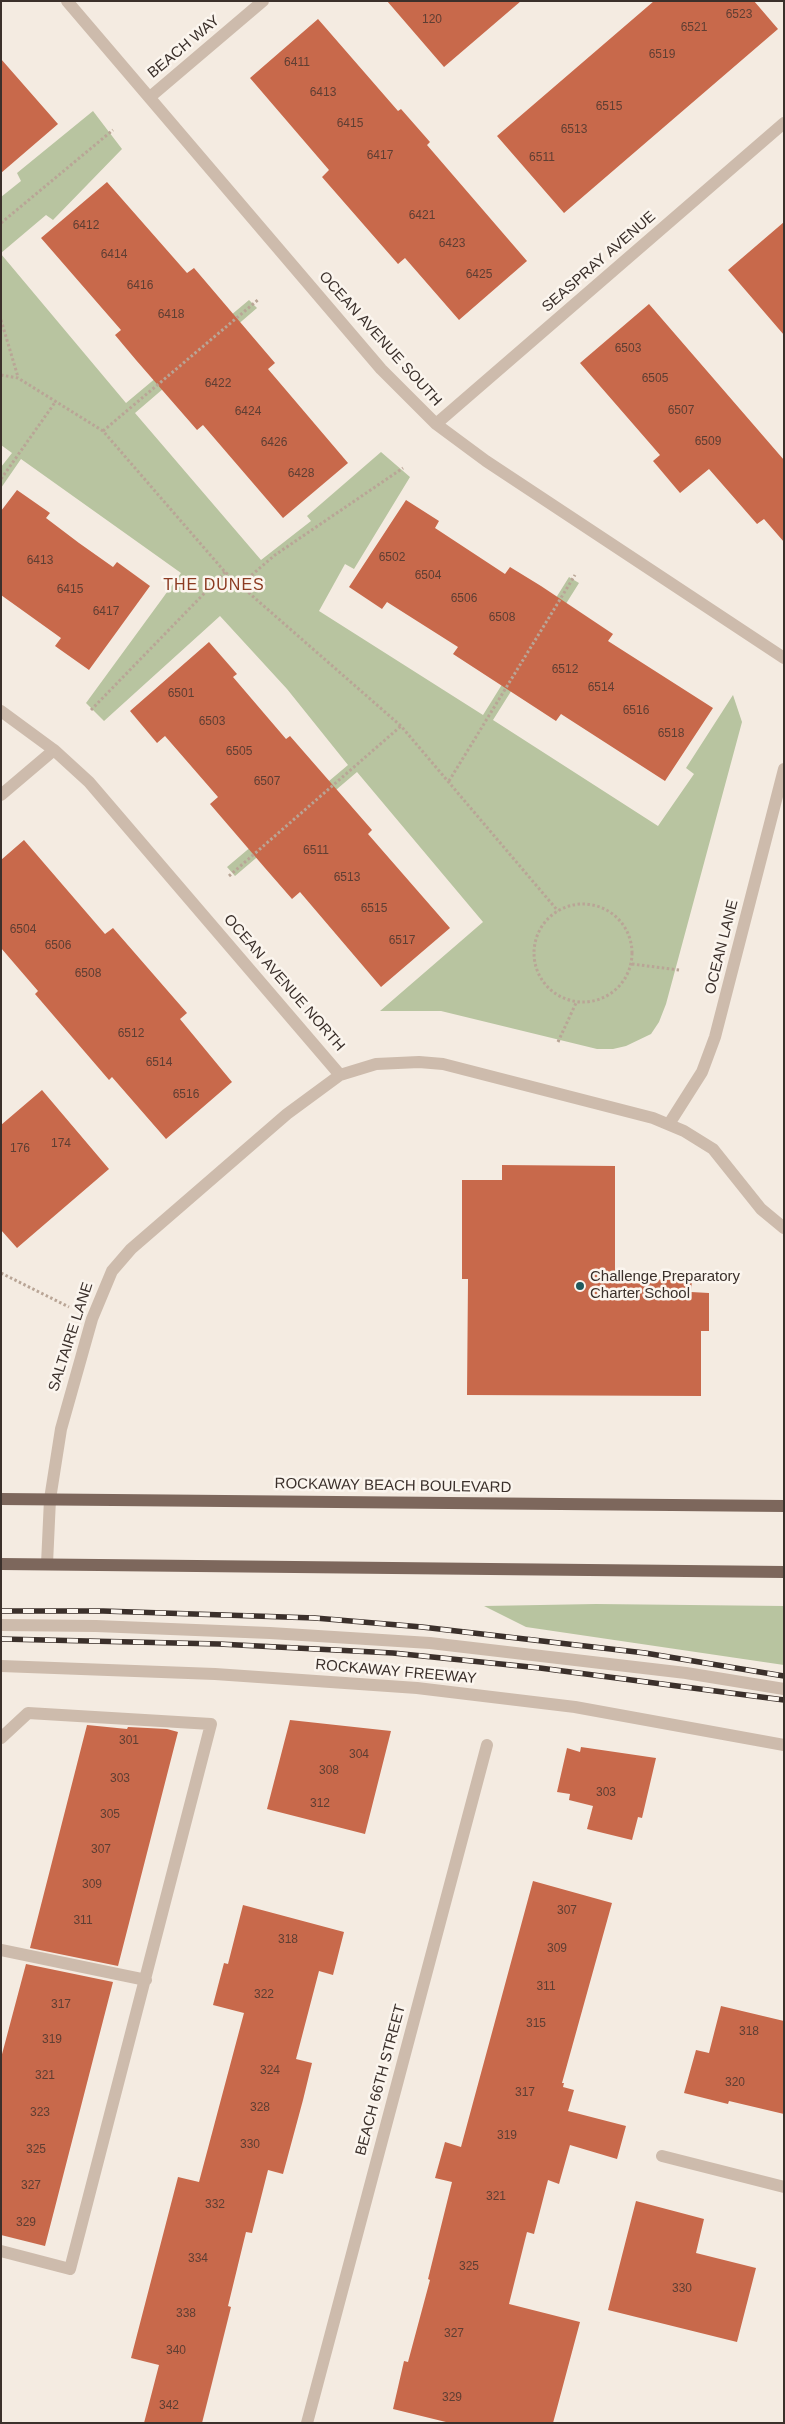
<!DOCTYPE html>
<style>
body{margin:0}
#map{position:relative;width:785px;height:2424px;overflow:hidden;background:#f4ebe1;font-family:Helvetica,sans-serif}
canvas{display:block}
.frame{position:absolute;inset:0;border:2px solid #3b302b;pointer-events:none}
</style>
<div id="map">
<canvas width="785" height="2424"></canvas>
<div class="frame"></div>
</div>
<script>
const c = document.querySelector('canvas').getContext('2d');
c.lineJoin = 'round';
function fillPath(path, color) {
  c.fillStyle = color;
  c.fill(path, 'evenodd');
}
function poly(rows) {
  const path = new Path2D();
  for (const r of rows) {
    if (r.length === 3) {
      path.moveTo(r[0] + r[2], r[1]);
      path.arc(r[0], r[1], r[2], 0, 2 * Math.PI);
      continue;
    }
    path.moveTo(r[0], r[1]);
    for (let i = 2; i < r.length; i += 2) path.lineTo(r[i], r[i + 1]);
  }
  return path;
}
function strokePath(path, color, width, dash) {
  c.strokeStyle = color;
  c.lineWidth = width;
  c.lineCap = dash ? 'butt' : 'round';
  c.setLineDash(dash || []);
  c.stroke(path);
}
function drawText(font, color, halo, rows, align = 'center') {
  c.font = font + ' Helvetica,sans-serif';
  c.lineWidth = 5;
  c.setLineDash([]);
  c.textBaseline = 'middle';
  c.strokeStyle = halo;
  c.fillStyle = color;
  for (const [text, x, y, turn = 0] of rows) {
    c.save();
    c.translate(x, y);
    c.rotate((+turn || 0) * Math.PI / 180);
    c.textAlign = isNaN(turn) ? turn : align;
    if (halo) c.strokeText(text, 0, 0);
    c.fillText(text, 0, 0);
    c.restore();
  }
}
fillPath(poly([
 [93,111,122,149,53,220,46,215,1,253,1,197,21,181,17,173],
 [1,254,126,403,249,300,257,308,135,413,261,560,311,521,307,516,381,452,410,477,354,569,345,564,319,611,483,715,569,577,579,583,493,720,658,826,694,774,686,768,733,695,742,722,666,1004,659,1022,651,1034,626,1046,613,1049,597,1049,441,1011,380,1011,483,922,357,772,235,876,227,867,348,765,287,689,220,616,104,721,86,703,181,573,21,459,1,488,1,467,12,453,1,445],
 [596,1604,784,1606,784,1665,526,1627,484,1606]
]), '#b8c4a0');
fillPath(poly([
 [387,1,521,1,444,67],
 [654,1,754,1,778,29,564,213,497,136],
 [318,19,398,111,401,109,430,142,427,145,527,261,459,320,405,258,398,264,322,177,329,170,250,78],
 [1,59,58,124,1,173],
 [107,182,187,273,194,268,275,363,268,369,348,463,283,518,203,425,197,430,136,360,115,335,121,330,41,238],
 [784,222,784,335,728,270],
 [649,304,784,460,784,542,764,519,757,524,709,469,680,493,653,461,660,455,580,363],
 [17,490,50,513,46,518,79,543,113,567,117,562,150,586,89,670,55,646,61,638,1,595,1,511],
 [406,500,439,521,435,528,505,574,510,567,541,586,613,634,608,641,713,708,665,781,561,714,556,721,453,654,458,647,387,602,382,609,349,587],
 [209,642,237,674,233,677,286,739,290,736,372,830,368,834,450,928,381,987,300,892,292,899,265,868,210,804,218,797,165,736,157,743,130,711],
 [24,840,105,934,113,928,187,1013,180,1019,232,1082,166,1139,112,1077,109,1080,35,994,38,991,1,948,1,860],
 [42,1090,109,1169,17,1248,1,1230,1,1125],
 [502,1165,615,1166,615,1279,692,1280,691,1292,709,1293,709,1331,701,1331,701,1396,467,1395,468,1279,462,1279,462,1180,502,1180],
 [290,1720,391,1731,365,1834,267,1809],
 [87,1725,127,1729,128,1727,167,1729,178,1732,118,1966,30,1948],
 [581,1747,656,1758,642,1818,638,1817,632,1840,587,1829,593,1806,569,1800,570,1794,557,1792,567,1748,580,1752],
 [533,1881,612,1903,562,2083,564,2083,563,2087,574,2090,568,2111,626,2126,617,2159,570,2145,559,2184,548,2180,534,2234,527,2232,509,2304,580,2322,553,2423,450,2423,393,2409,404,2361,408,2362,430,2280,428,2279,452,2182,435,2178,445,2142,461,2147],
 [243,1905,344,1932,333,1975,319,1971,296,2059,312,2063,303,2100,283,2174,268,2170,252,2233,246,2232,228,2306,231,2307,202,2423,144,2423,159,2365,131,2358,178,2177,199,2182,244,2013,213,2005,224,1963,228,1964],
 [26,1964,113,1982,45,2246,1,2235,1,2058],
 [721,2006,784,2021,784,2114,729,2101,728,2104,684,2093,696,2050,709,2053],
 [636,2201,704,2219,696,2253,756,2268,737,2342,608,2310]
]), '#c8694b');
strokePath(poly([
 [1,223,113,130],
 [1,320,18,377],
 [1,375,18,378,103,431,225,572,401,726,558,911],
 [103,431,259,299],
 [1,479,56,401],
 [240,585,275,555,403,468],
 [91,710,225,572],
 [449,781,575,575],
 [229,876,401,726],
 [583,953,49],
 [632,964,679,970],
 [558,1042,576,1003],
 [1,1273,69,1307]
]), '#b9a596', 3, [2.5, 2.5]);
strokePath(poly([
 [1,1738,28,1713,211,1724,70,2269,1,2251],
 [1,1950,146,1980],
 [662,2156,784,2187]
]), '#cdbbac', 12);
strokePath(poly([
 [67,1,381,369,436,424,486,461,784,658],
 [150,97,263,1],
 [436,424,784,123],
 [1,711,54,750,89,782,340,1075,376,1064,419,1062,443,1064,653,1118,684,1131,713,1149,761,1209,784,1228],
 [1,795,54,750],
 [669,1124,702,1072,715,1037,784,769],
 [47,1564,50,1499,61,1429,92,1319,112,1271,131,1249,287,1114,340,1075],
 [1,1625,96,1626,270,1633,430,1643,686,1673,784,1689],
 [1,1666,215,1674,417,1688,575,1707,784,1745],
 [307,2423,487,1745]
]), '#cdbbac', 12);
strokePath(poly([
 [1,1499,784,1506],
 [1,1564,784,1572]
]), '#7d675c', 12);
const rail = poly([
 [1,1611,103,1611,315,1618,422,1627,645,1653,784,1676],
 [1,1639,219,1644,393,1653,540,1668,784,1700]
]);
strokePath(rail, '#3b302b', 5.5);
strokePath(rail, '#fbf5ee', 4, [11]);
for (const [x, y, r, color] of [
 [580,1286,5,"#1f5a5e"]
]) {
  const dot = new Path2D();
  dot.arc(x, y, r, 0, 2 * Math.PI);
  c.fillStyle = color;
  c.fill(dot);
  strokePath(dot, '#fbf5ee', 2);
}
drawText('12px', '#5e3e33', null, [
 ["6523",739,15],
 ["120",432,20],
 ["6521",694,28],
 ["6519",662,55],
 ["6411",297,63],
 ["6413",323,93],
 ["6515",609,107],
 ["6415",350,124],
 ["6513",574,130],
 ["6417",380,156],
 ["6511",542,158],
 ["6421",422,216],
 ["6412",86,226],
 ["6423",452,244],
 ["6414",114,255],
 ["6425",479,275],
 ["6416",140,286],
 ["6418",171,315],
 ["6503",628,349],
 ["6505",655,379],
 ["6422",218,384],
 ["6507",681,411],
 ["6424",248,412],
 ["6509",708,442],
 ["6426",274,443],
 ["6428",301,474],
 ["6502",392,558],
 ["6413",40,561],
 ["6504",428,576],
 ["6415",70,590],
 ["6506",464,599],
 ["6417",106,612],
 ["6508",502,618],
 ["6512",565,670],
 ["6514",601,688],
 ["6501",181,694],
 ["6516",636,711],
 ["6503",212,722],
 ["6518",671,734],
 ["6505",239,752],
 ["6507",267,782],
 ["6511",316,851],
 ["6513",347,878],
 ["6515",374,909],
 ["6504",23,930],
 ["6517",402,941],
 ["6506",58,946],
 ["6508",88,974],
 ["6512",131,1034],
 ["6514",159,1063],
 ["6516",186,1095],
 ["174",61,1144],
 ["176",20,1149],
 ["301",129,1741],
 ["304",359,1755],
 ["308",329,1771],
 ["303",120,1779],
 ["303",606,1793],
 ["312",320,1804],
 ["305",110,1815],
 ["307",101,1850],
 ["309",92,1885],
 ["307",567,1911],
 ["311",83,1921],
 ["318",288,1940],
 ["309",557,1949],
 ["311",546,1987],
 ["322",264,1995],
 ["317",61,2005],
 ["315",536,2024],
 ["318",749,2032],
 ["319",52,2040],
 ["324",270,2071],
 ["321",45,2076],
 ["320",735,2083],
 ["317",525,2093],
 ["328",260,2108],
 ["323",40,2113],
 ["319",507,2136],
 ["330",250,2145],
 ["325",36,2150],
 ["327",31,2186],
 ["321",496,2197],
 ["332",215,2205],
 ["329",26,2223],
 ["334",198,2259],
 ["325",469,2267],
 ["330",682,2289],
 ["338",186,2314],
 ["327",454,2334],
 ["340",176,2351],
 ["329",452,2398],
 ["342",169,2406]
]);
drawText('15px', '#3b302b', '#fbf5ee', [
 ["BEACH WAY",184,47,-40],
 ["SEASPRAY AVENUE",599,262,-41],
 ["OCEAN AVENUE SOUTH",380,339,48],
 ["OCEAN LANE",722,947,-76],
 ["OCEAN AVENUE NORTH",284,983,49],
 ["SALTAIRE LANE",71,1337,-72],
 ["ROCKAWAY BEACH BOULEVARD",393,1486,1],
 ["ROCKAWAY FREEWAY",396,1672,5],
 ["BEACH 66TH STREET",381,2080,-75]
]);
drawText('15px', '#3b302b', '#fbf5ee', [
 ["Challenge Preparatory",590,1277],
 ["Charter School",590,1294]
], 'left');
c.letterSpacing = '1px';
drawText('16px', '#8c3b22', '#fbf5ee', [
 ["THE DUNES",214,586]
]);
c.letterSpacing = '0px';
</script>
